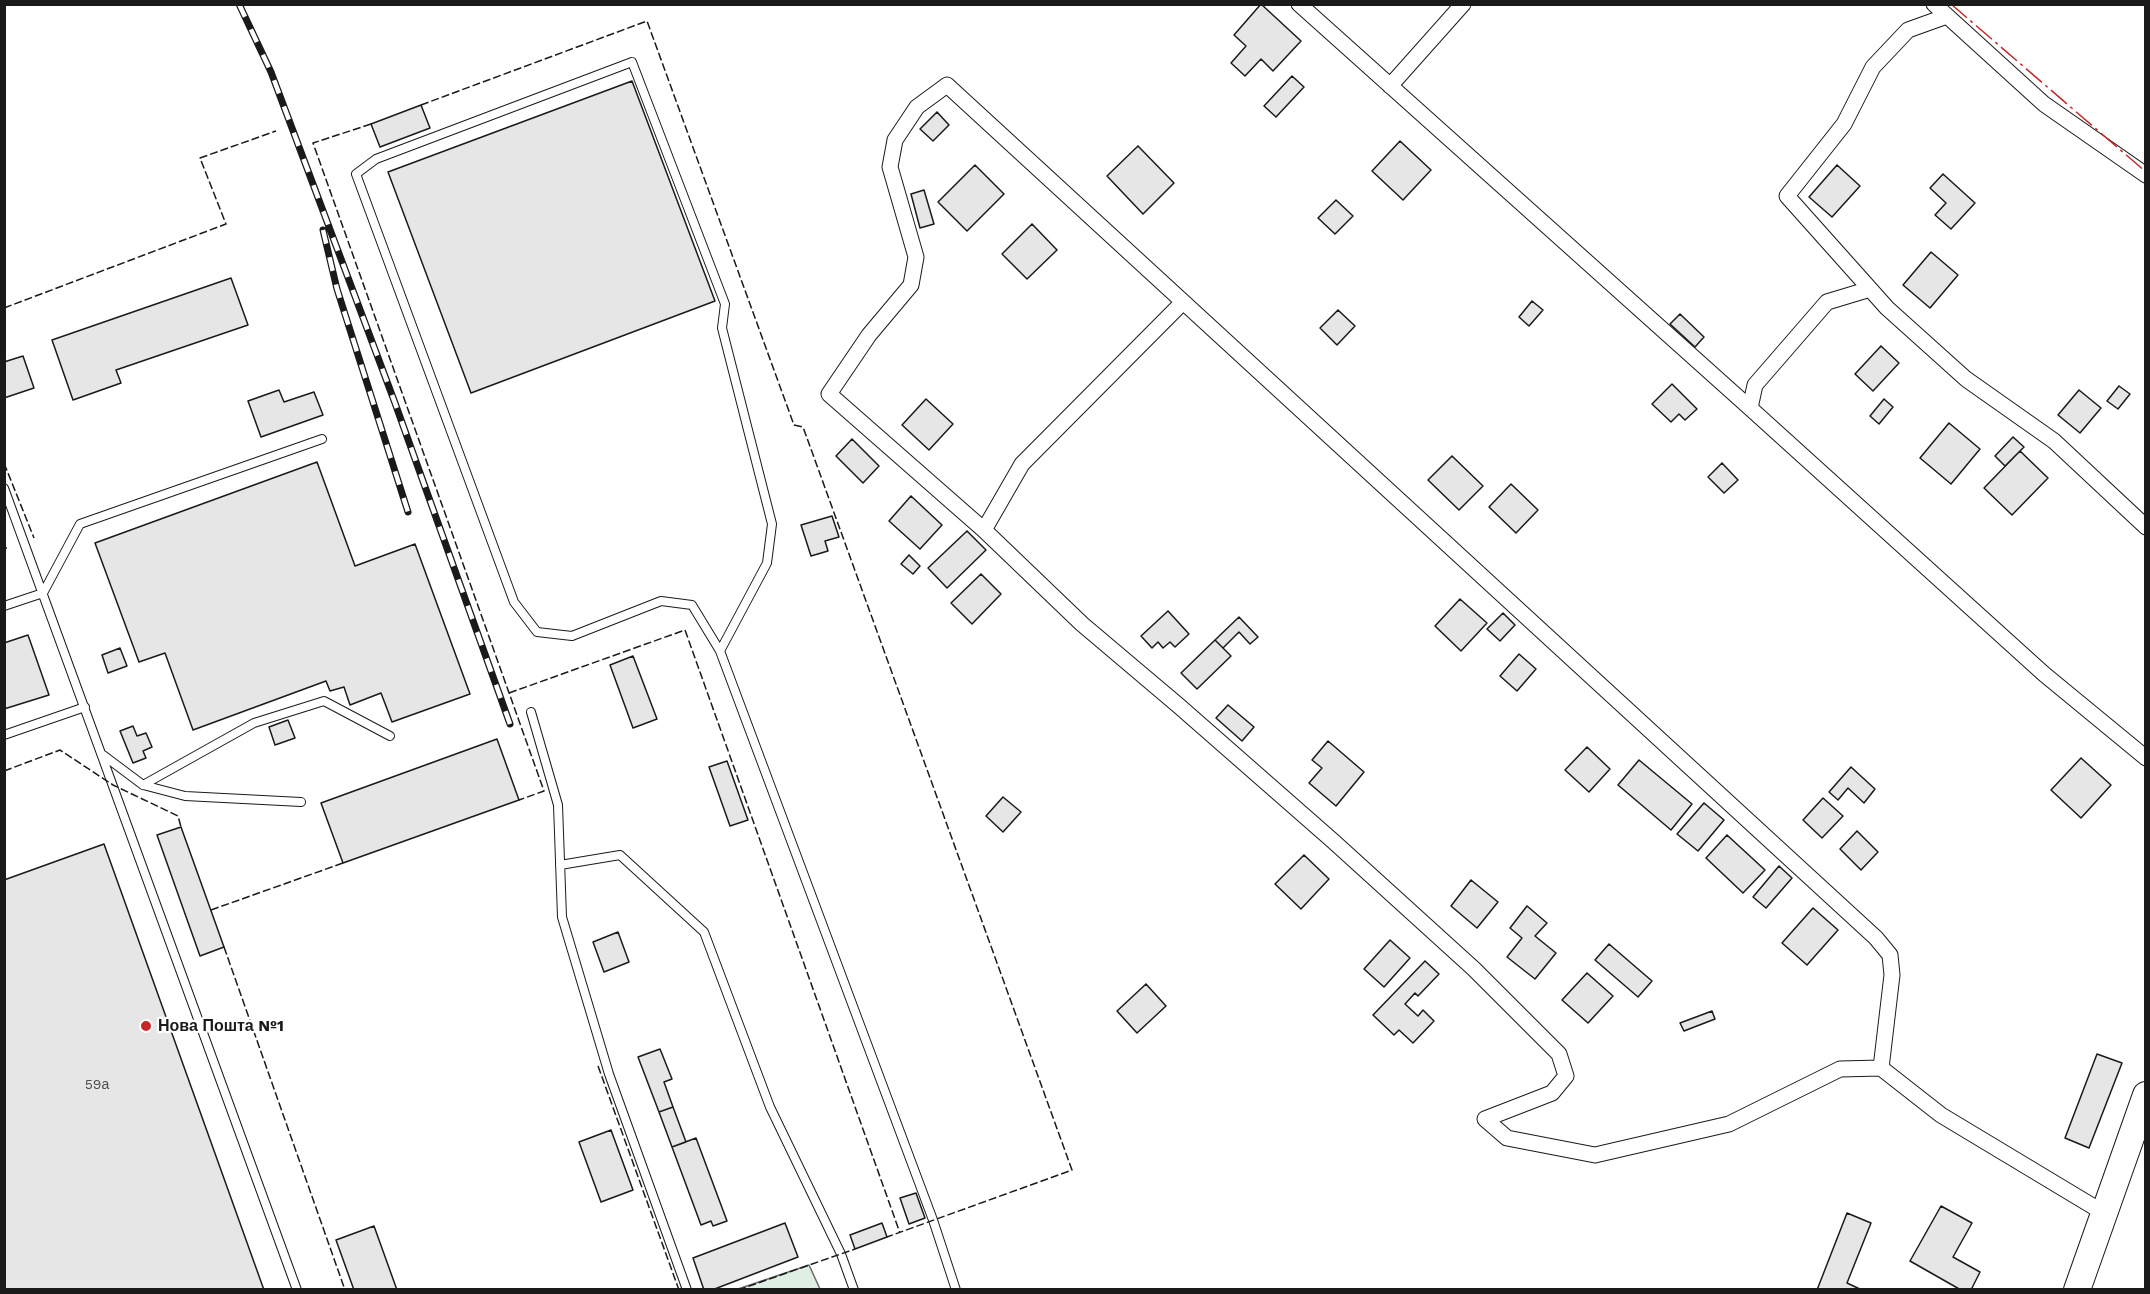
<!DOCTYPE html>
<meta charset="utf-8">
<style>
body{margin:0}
#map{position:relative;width:2150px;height:1294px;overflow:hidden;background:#fff;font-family:"Work Sans",sans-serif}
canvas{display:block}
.frame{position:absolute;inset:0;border:6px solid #1a1a1a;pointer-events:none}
</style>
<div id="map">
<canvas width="2150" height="1294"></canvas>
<div class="frame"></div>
</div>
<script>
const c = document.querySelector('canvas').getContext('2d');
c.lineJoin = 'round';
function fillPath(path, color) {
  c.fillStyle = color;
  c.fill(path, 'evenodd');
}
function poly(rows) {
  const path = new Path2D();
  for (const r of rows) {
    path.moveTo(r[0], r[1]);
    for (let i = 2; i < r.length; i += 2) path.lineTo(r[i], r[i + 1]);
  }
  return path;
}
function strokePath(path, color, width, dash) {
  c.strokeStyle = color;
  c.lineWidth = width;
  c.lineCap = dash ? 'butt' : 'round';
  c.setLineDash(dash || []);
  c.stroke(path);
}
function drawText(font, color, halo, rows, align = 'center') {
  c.font = font + ' "Work Sans",sans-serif';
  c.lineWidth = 4.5;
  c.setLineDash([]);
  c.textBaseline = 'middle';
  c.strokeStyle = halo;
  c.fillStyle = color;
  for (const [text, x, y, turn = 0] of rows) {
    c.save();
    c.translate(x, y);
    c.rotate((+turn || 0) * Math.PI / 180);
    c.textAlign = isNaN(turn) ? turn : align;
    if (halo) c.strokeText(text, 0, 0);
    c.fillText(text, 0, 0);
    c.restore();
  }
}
const green = poly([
 [809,1265,820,1289,738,1289,809,1265]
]);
fillPath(green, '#e0efe3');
strokePath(green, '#6a6a6a', 1.5);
const building = poly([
 [1261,4,1301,41,1273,71,1261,59,1245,76,1231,63,1246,46,1234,35,1261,4],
 [1292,76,1304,87,1276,117,1264,106,1292,76],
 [632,81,715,301,471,393,388,172,632,81],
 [421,105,430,128,380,147,371,124,421,105],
 [937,112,949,125,933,141,920,129,937,112],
 [1400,141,1431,170,1403,200,1372,171,1400,141],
 [1138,146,1174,183,1143,214,1107,176,1138,146],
 [975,165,1004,194,967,231,938,202,975,165],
 [1837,165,1860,186,1832,217,1809,197,1837,165],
 [1943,174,1975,203,1951,229,1935,215,1946,203,1930,188,1943,174],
 [924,190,934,224,920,228,911,194,924,190],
 [1336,200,1353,216,1335,234,1318,218,1336,200],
 [1032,224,1057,250,1027,279,1002,254,1032,224],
 [1931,252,1958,275,1930,308,1903,285,1931,252],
 [231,278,248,325,116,370,121,383,73,400,52,340,231,278],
 [1532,301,1543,310,1529,326,1519,317,1532,301],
 [1338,310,1355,326,1337,345,1320,328,1338,310],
 [1680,314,1704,337,1695,347,1670,324,1680,314],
 [1881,346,1899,363,1873,391,1855,374,1881,346],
 [23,356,34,388,4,398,4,362,23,356],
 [1672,384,1697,409,1685,420,1679,414,1671,422,1652,404,1672,384],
 [2119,386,2130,394,2118,409,2107,401,2119,386],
 [279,390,284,402,314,392,323,415,261,437,248,401,279,390],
 [2079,390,2101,408,2080,433,2058,415,2079,390],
 [926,399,953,424,929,450,902,425,926,399],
 [1884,399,1893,407,1879,424,1870,416,1884,399],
 [1949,423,1980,449,1951,484,1920,458,1949,423],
 [2013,437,2024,447,2005,466,1995,456,2013,437],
 [852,439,879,466,863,483,836,456,852,439],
 [2020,451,2048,478,2012,515,1984,488,2020,451],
 [1452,456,1483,486,1459,510,1428,480,1452,456],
 [317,462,355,566,415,544,470,694,392,722,381,693,350,705,344,687,330,691,326,681,193,730,165,653,139,662,95,543,317,462],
 [1722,463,1738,480,1724,493,1708,477,1722,463],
 [1511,484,1538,510,1516,533,1489,507,1511,484],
 [911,496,942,525,920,549,889,521,911,496],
 [832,516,839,537,825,541,828,551,811,556,801,525,832,516],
 [967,531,986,550,947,588,928,568,967,531],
 [909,555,920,566,913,574,901,564,909,555],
 [981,574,1001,594,972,624,951,603,981,574],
 [1460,599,1487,623,1461,651,1435,626,1460,599],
 [1168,611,1189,634,1175,647,1170,642,1163,648,1158,642,1152,648,1141,636,1168,611],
 [1503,613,1515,625,1500,641,1487,629,1503,613],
 [1239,617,1258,637,1250,644,1239,632,1223,648,1215,640,1239,617],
 [28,635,49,695,4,709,4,643,28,635],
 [1215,640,1231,656,1197,689,1181,673,1215,640],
 [120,648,127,666,108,673,102,655,120,648],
 [1519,654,1536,669,1517,691,1500,676,1519,654],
 [633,656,657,719,633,728,610,665,633,656],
 [1228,705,1254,727,1242,741,1216,718,1228,705],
 [288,720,295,738,275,745,269,727,288,720],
 [133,726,137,736,146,733,152,747,143,751,146,758,133,763,120,731,133,726],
 [497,739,519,800,343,863,321,803,497,739],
 [1328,741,1364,772,1336,806,1309,783,1322,768,1312,760,1328,741],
 [1587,747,1610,769,1589,792,1565,770,1587,747],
 [2081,758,2111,785,2081,818,2051,790,2081,758],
 [1639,760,1692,804,1671,830,1618,785,1639,760],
 [727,761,748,820,730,826,709,767,727,761],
 [1851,767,1875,789,1864,803,1848,788,1838,800,1829,792,1851,767],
 [1003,797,1021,812,1003,832,986,816,1003,797],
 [1823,798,1843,816,1822,838,1803,820,1823,798],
 [1704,803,1724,820,1698,851,1677,834,1704,803],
 [181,827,224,947,200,956,157,835,181,827],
 [1857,831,1878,852,1861,870,1840,849,1857,831],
 [1727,835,1765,870,1743,893,1706,858,1727,835],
 [104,844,264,1290,4,1290,4,880,104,844],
 [1304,855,1329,879,1301,909,1275,884,1304,855],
 [1779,866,1792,878,1766,908,1753,897,1779,866],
 [1471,880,1498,902,1477,928,1451,906,1471,880],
 [1527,906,1547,923,1535,936,1556,953,1535,979,1507,957,1522,938,1510,928,1527,906],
 [1813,908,1838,930,1807,965,1782,943,1813,908],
 [618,932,629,962,604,972,593,942,618,932],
 [1390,940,1410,958,1384,987,1364,969,1390,940],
 [1609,944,1652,981,1638,997,1595,960,1609,944],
 [1425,961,1439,974,1418,996,1415,993,1405,1004,1418,1016,1423,1010,1434,1021,1413,1043,1399,1030,1394,1035,1373,1015,1425,961],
 [1587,973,1613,996,1588,1023,1562,1000,1587,973],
 [1146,984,1166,1006,1137,1033,1117,1011,1146,984],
 [1712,1011,1715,1019,1684,1031,1680,1023,1712,1011],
 [660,1049,672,1079,664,1082,673,1107,659,1112,638,1057,660,1049],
 [2097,1054,2122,1063,2089,1148,2065,1138,2097,1054],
 [673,1107,686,1142,672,1147,659,1112,673,1107],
 [611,1130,633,1190,601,1202,579,1142,611,1130],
 [696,1138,727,1221,713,1226,711,1221,701,1225,672,1147,696,1138],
 [916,1193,925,1218,909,1224,900,1198,916,1193],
 [1941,1206,1972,1223,1953,1257,1980,1272,1971,1290,1961,1290,1910,1261,1941,1206],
 [1847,1213,1871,1223,1847,1283,1862,1290,1817,1290,1847,1213],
 [785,1223,798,1257,712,1290,704,1290,693,1258,785,1223],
 [882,1223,887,1237,855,1249,850,1235,882,1223],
 [374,1226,397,1290,354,1290,336,1240,374,1226]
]);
fillPath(building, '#e6e6e6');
strokePath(building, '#1a1a1a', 1.5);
const service = poly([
 [4,488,297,1290],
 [4,606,43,593,80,524,322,439],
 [720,651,767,563,772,524,722,328,725,304,632,62,376,159,356,174,514,602,537,632,572,636,661,601,692,605,720,651,933,1220,956,1290],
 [531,712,558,805,562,917,609,1074,687,1290],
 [4,735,85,707],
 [103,755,143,785,185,796,301,802],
 [143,785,254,723,324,701,390,736],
 [560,865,620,855,704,932,770,1107,841,1254,854,1290]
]);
const minor = poly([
 [1299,4,1750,408,2044,674,2146,758],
 [1934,4,2044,104,2146,175],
 [1947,16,1908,30,1873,67,1844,124,1787,196,1887,308,1966,379,2054,441,2146,527],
 [1390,86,1463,4],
 [1750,408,1755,385,1827,302,1870,289],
 [984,530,1022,464,1183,302],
 [1881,1068,1840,1069,1729,1124,1595,1155,1507,1138,1485,1119,1552,1093,1566,1076,1559,1054,1474,969,1333,841,1179,706,1082,624,984,530,829,394,869,335,911,285,916,257,890,167,895,140,917,107,947,85,1876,938,1890,955,1892,975,1881,1068,1941,1115,2104,1213]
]);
const primary = poly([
 [2077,1290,2146,1095]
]);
strokePath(service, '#1a1a1a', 10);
strokePath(minor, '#1a1a1a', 17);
strokePath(primary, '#1a1a1a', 28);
strokePath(service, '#fff', 8);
strokePath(minor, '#fff', 15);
strokePath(primary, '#fff', 26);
const rail = poly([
 [239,4,271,72,395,403,510,724],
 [323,230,337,289,408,512]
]);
strokePath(rail, '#1a1a1a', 7);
strokePath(rail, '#fff', 4.5, [14]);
strokePath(poly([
 [421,105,647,21,794,425,803,427,1072,1170,887,1237],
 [371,124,313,143,544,791,519,800],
 [4,308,226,224,200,158,276,131],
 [4,463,34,538],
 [4,548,7,548],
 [509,693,685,630,900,1233],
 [4,771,60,750,113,785,178,816,181,827],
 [211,910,343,863],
 [224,947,345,1290],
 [598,1066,679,1290],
 [738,1290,855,1249]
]), '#1a1a1a', 1.5, [8, 3]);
strokePath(poly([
 [1951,4,2146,172]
]), '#c62828', 1.5, [21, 4.5, 3, 4.5]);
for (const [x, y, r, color] of [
 [146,1026,6,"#c62828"]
]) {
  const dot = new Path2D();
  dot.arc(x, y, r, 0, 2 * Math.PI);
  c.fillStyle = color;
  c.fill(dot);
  strokePath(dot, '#fff', 2);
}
drawText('14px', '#4d4d4d', null, [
 ["59а",97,1085]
]);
drawText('bold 16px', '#1a1a1a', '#fff', [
 ["Нова Пошта №1",158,1026]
], 'left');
</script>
